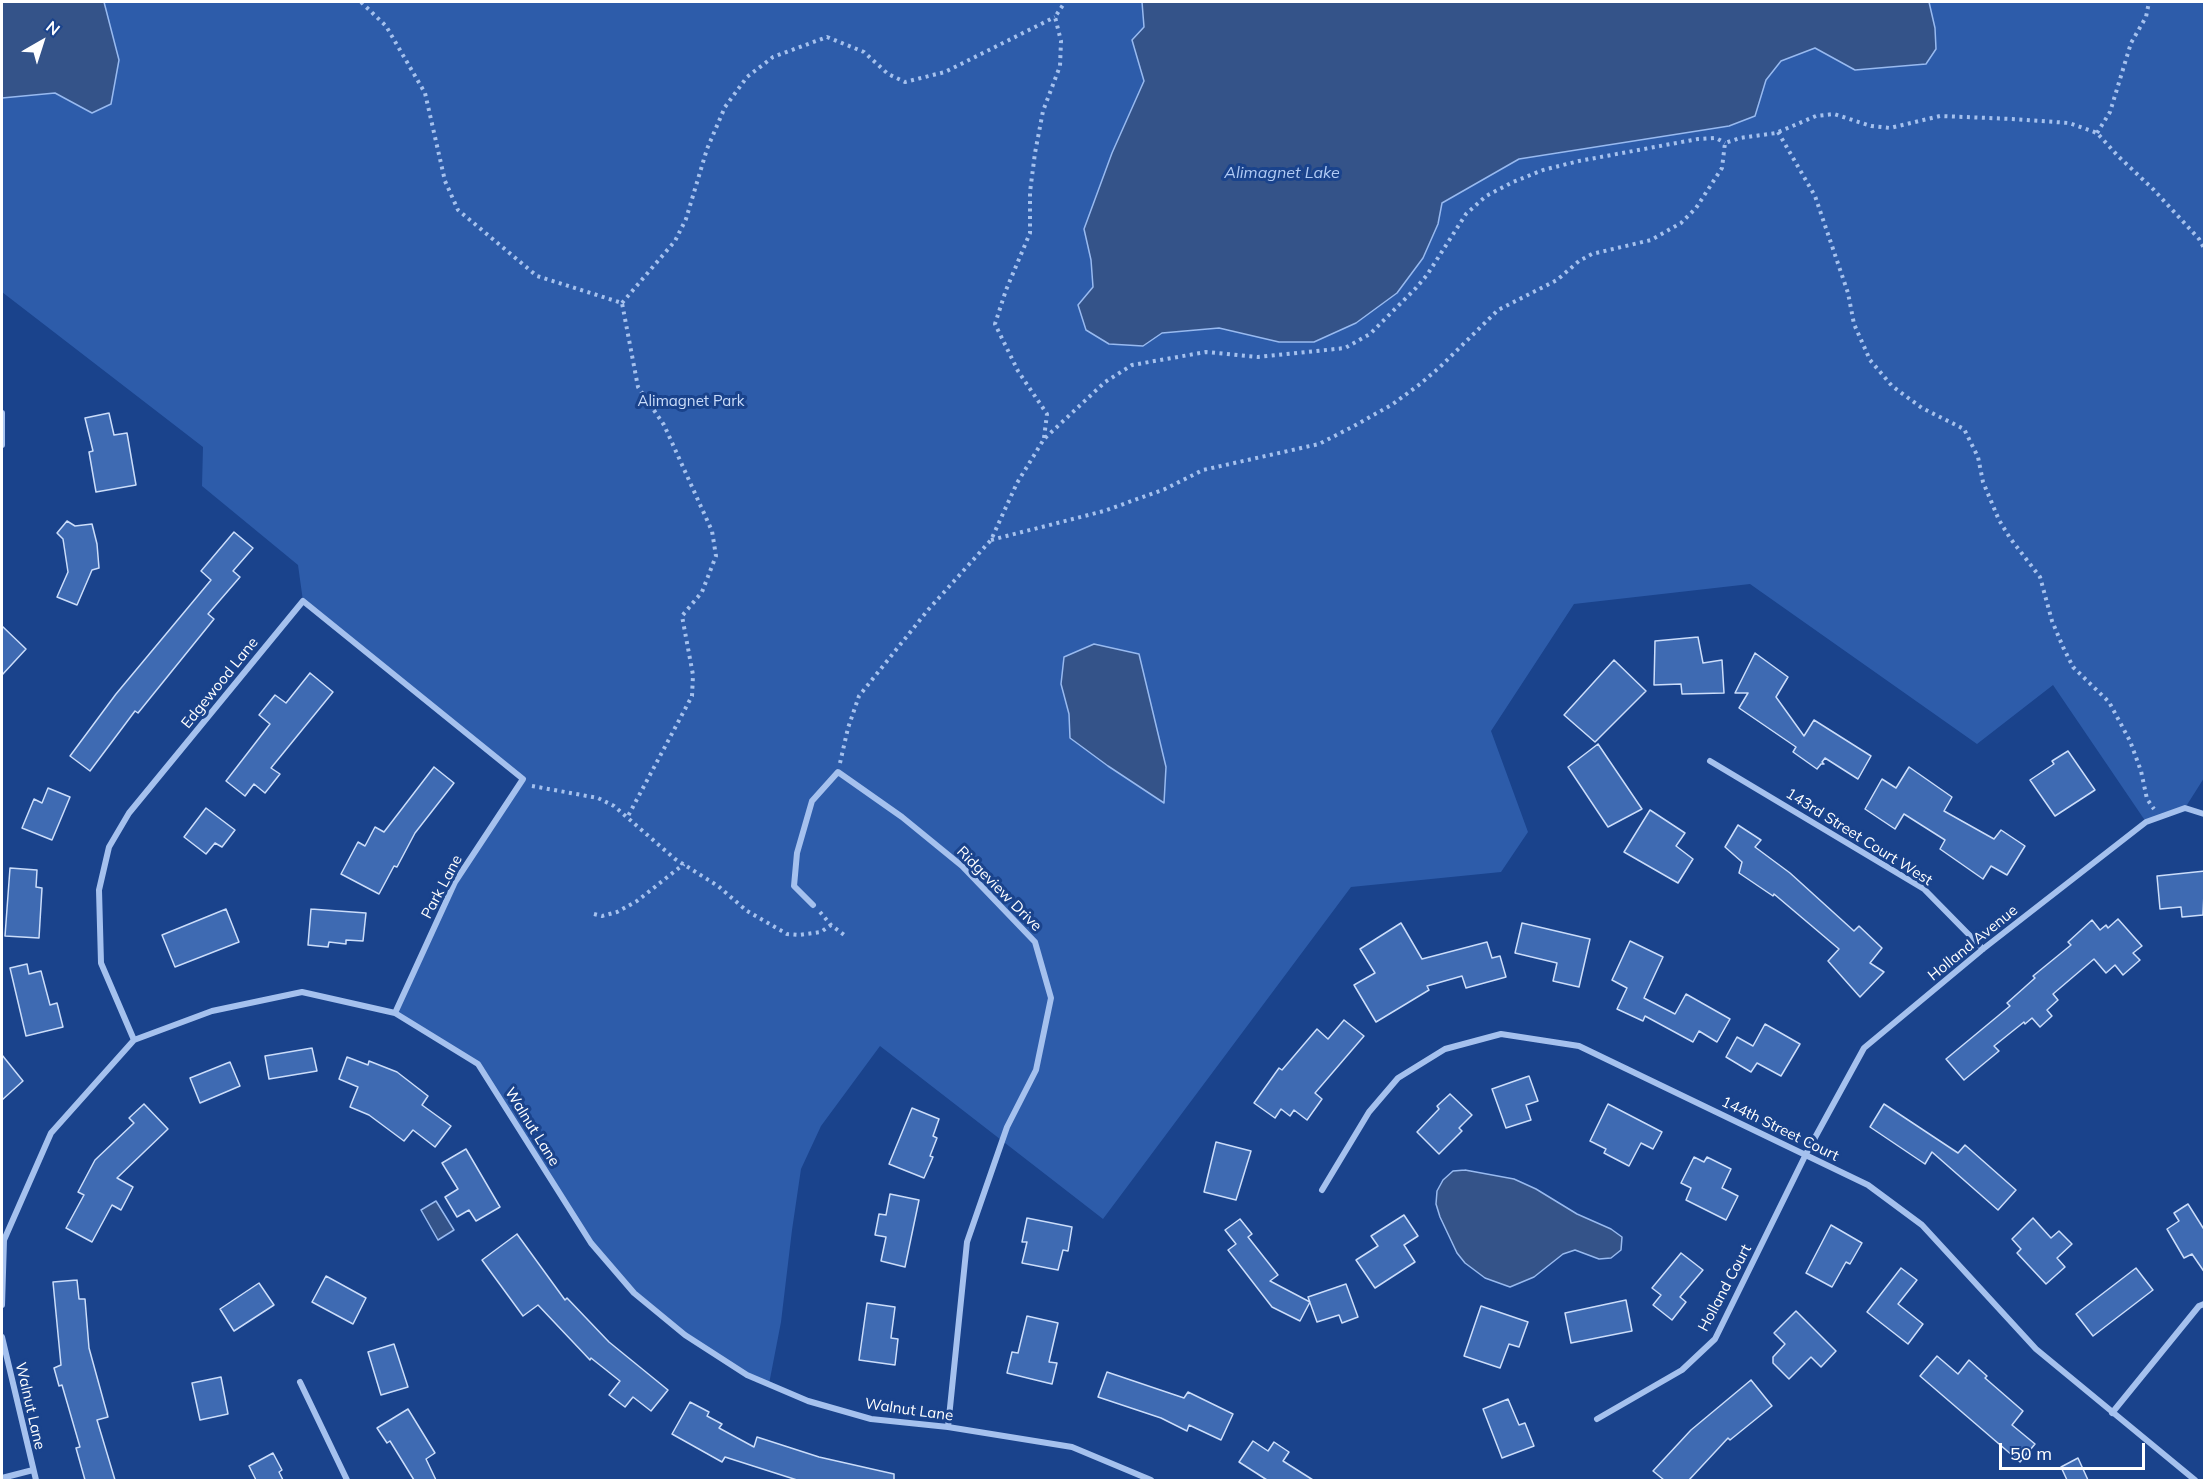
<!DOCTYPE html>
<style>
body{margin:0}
#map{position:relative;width:2206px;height:1482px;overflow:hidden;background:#1a438c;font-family:Mulish,sans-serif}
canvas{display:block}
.frame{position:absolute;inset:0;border:3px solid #fff;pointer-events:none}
.north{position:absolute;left:12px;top:12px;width:60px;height:60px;-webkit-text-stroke:4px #1a438c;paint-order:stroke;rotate:39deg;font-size:16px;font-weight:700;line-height:24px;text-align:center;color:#fff}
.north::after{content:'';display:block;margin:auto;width:21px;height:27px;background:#fff;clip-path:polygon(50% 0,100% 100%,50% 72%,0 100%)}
.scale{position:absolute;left:1999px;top:1443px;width:146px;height:27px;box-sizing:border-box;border:3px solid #fff;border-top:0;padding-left:8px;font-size:18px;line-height:21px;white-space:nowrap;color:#fff;-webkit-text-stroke:4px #1a438c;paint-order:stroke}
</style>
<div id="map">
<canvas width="2206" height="1482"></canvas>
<div class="frame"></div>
<div class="north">N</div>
<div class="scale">50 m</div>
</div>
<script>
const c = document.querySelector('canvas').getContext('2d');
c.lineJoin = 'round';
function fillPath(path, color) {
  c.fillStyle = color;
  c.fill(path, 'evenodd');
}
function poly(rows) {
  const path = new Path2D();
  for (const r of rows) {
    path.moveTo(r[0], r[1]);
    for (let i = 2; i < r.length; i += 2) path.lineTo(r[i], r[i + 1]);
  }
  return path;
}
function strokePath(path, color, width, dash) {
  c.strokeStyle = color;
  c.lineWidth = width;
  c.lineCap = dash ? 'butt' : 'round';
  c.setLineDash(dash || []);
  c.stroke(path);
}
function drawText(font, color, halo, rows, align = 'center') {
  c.font = font + ' Mulish,sans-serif';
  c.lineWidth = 6;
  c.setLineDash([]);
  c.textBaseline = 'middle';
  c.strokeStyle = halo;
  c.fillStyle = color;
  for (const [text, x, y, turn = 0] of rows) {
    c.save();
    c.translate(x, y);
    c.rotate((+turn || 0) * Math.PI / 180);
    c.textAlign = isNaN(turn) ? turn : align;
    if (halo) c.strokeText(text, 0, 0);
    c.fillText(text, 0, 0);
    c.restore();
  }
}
fillPath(poly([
 [2,2,1142,2,1144,27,1132,40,1144,81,1112,153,1084,229,1091,260,1093,288,1078,305,1086,330,1109,344,1143,346,1161,333,1219,328,1279,342,1314,342,1356,323,1438,224,1442,203,1519,159,1729,126,1755,116,1766,80,1781,61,1815,48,1855,70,1926,64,1935,28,1929,2,2204,2,2204,778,2185,808,2146,822,2053,685,1977,744,1750,584,1574,604,1491,731,1528,832,1501,872,1351,887,1103,1219,880,1046,821,1126,801,1169,792,1230,781,1322,769,1384,747,1375,685,1335,634,1293,591,1243,478,1064,395,1013,455,882,523,779,303,601,298,565,202,486,203,447,2,292]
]), '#2d5caa');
const water = poly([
 [2,2,104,2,119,60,111,104,92,113,55,93,2,98,2,2],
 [1142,2,1929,2,1935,28,1936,49,1926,64,1855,70,1815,48,1781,61,1766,80,1755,116,1729,126,1519,159,1442,203,1438,224,1423,258,1397,293,1356,323,1314,342,1279,342,1219,328,1162,333,1143,346,1109,344,1086,330,1078,305,1093,287,1091,260,1084,229,1112,153,1144,81,1132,40,1144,27,1142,2],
 [1094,644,1139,654,1166,767,1164,803,1108,766,1070,738,1069,714,1061,684,1064,657,1094,644],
 [1465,1170,1514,1179,1536,1189,1577,1214,1611,1229,1622,1237,1621,1250,1611,1258,1599,1259,1575,1250,1563,1254,1534,1277,1510,1287,1485,1278,1465,1263,1457,1253,1440,1217,1436,1204,1437,1191,1443,1180,1453,1171,1465,1170],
 [436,1201,454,1230,438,1240,421,1210,436,1201]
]);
fillPath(water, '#345389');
strokePath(water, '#98baf0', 1.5);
const building = poly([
 [109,413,114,435,127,433,136,485,96,492,89,452,93,451,85,418,109,413],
 [67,521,75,526,92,524,97,544,99,568,92,570,77,605,57,597,68,572,63,539,57,533,67,521],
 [234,532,253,548,233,571,240,577,208,614,214,619,138,713,135,711,90,771,70,756,116,694,211,580,201,571,234,532],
 [2,626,26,649,2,675,2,626],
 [1698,637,1703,663,1722,660,1724,693,1682,694,1681,684,1654,685,1655,641,1698,637],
 [1755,653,1788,677,1776,697,1804,736,1814,720,1871,756,1858,779,1825,758,1822,762,1824,764,1821,764,1817,769,1793,752,1796,747,1739,708,1748,693,1735,693,1755,653],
 [1614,660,1646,691,1595,742,1564,715,1614,660],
 [310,673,333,692,271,768,280,774,265,793,254,784,245,796,226,781,270,724,259,715,275,695,286,703,310,673],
 [1598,744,1642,809,1608,827,1568,767,1598,744],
 [2068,751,2095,790,2055,816,2030,780,2054,764,2052,761,2068,751],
 [434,767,454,783,415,833,397,867,394,866,379,894,341,874,358,842,365,846,375,827,384,832,434,767],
 [1909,767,1952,797,1944,811,1994,839,2001,830,2025,846,2007,875,1991,866,1983,879,1940,849,1945,840,1904,814,1895,829,1865,809,1882,779,1896,788,1909,767],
 [48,788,70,797,52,840,22,828,34,799,42,803,48,788],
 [206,808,235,830,222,847,215,843,206,854,184,837,206,808],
 [1650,810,1685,833,1676,846,1693,859,1678,883,1624,852,1650,810],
 [1738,825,1761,840,1755,847,1790,873,1854,931,1859,926,1882,948,1870,963,1884,972,1860,997,1828,961,1839,949,1774,894,1773,896,1739,873,1742,862,1725,847,1738,825],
 [10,868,37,870,36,887,42,888,39,938,5,936,10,868],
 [2205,871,2203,915,2182,917,2181,907,2160,909,2157,876,2205,871],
 [226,909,239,942,175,967,162,935,226,909],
 [311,909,366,913,363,941,346,940,346,944,329,942,328,947,308,945,311,909],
 [2118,919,2142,946,2133,953,2140,960,2123,975,2115,965,2106,973,2094,959,2053,994,2058,1000,2047,1010,2052,1016,2040,1027,2032,1018,2025,1024,2024,1022,1994,1046,1999,1051,1964,1080,1946,1059,2010,1006,2007,1003,2035,978,2033,976,2071,945,2068,942,2092,920,2100,930,2106,925,2108,928,2118,919],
 [1401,923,1422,959,1487,942,1492,958,1500,956,1506,977,1466,988,1462,976,1427,986,1429,990,1376,1022,1354,985,1375,973,1360,949,1401,923],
 [1522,923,1590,939,1579,987,1553,981,1557,963,1515,953,1522,923],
 [1630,941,1663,957,1644,998,1675,1014,1686,994,1730,1019,1717,1042,1699,1031,1693,1042,1645,1016,1643,1021,1617,1009,1627,988,1612,980,1630,941],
 [27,964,29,974,41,971,50,1005,57,1003,63,1027,26,1036,10,968,27,964],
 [1344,1020,1364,1036,1315,1093,1322,1099,1307,1120,1294,1110,1290,1116,1281,1109,1275,1118,1254,1103,1279,1068,1282,1070,1317,1029,1328,1039,1344,1020],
 [1765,1024,1800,1044,1781,1076,1757,1063,1751,1072,1726,1057,1737,1037,1753,1046,1765,1024],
 [312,1048,317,1071,269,1079,265,1056,312,1048],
 [2,1055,23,1081,2,1100,2,1055],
 [347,1057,368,1065,369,1061,397,1072,428,1096,422,1105,451,1126,435,1147,413,1130,404,1141,369,1115,350,1107,358,1087,339,1079,347,1057],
 [230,1062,240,1086,200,1103,190,1078,230,1062],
 [1529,1076,1538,1101,1526,1105,1531,1120,1506,1128,1492,1089,1529,1076],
 [1450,1094,1472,1115,1459,1128,1462,1131,1439,1154,1417,1132,1439,1109,1437,1106,1450,1094],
 [144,1104,168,1129,117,1178,133,1187,121,1210,112,1205,92,1242,66,1228,84,1195,78,1192,95,1160,134,1123,129,1118,144,1104],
 [1608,1104,1662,1132,1653,1149,1641,1143,1629,1166,1604,1153,1606,1149,1590,1141,1608,1104],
 [1884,1104,1958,1153,1965,1145,2016,1190,1998,1210,1932,1152,1925,1164,1870,1127,1884,1104],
 [912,1108,939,1119,933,1136,937,1138,930,1156,933,1157,924,1178,889,1164,912,1108],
 [1216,1142,1251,1151,1236,1200,1204,1192,1216,1142],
 [466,1149,500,1207,476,1221,469,1210,457,1217,445,1197,458,1189,442,1163,466,1149],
 [1694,1157,1704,1162,1707,1157,1731,1169,1722,1188,1738,1196,1726,1220,1686,1200,1691,1188,1681,1183,1694,1157],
 [890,1194,919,1200,905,1267,881,1261,886,1237,875,1235,879,1214,886,1215,890,1194],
 [2188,1204,2205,1231,2205,1273,2192,1254,2184,1258,2167,1229,2179,1221,2174,1213,2188,1204],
 [1404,1215,1418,1236,1404,1245,1415,1262,1375,1288,1356,1260,1378,1246,1371,1236,1404,1215],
 [1027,1218,1072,1227,1068,1251,1063,1250,1058,1270,1022,1263,1027,1242,1022,1242,1027,1218],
 [2033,1218,2051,1238,2059,1231,2072,1244,2057,1258,2065,1267,2046,1284,2017,1253,2021,1249,2012,1239,2033,1218],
 [1240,1219,1252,1234,1248,1237,1278,1275,1270,1281,1310,1302,1300,1321,1272,1307,1228,1250,1236,1244,1225,1230,1240,1219],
 [1831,1225,1862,1243,1850,1264,1846,1262,1832,1287,1806,1273,1831,1225],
 [517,1234,565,1300,567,1298,609,1342,668,1390,651,1411,633,1397,625,1407,609,1395,620,1381,591,1358,590,1360,538,1305,523,1316,482,1260,517,1234],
 [1681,1253,1703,1270,1680,1297,1686,1302,1672,1320,1653,1305,1661,1295,1652,1288,1681,1253],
 [1901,1268,1917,1280,1898,1304,1923,1324,1908,1344,1867,1312,1901,1268],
 [2136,1268,2153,1290,2093,1336,2076,1314,2136,1268],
 [326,1276,366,1298,353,1324,312,1302,326,1276],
 [77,1280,79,1299,85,1299,89,1348,108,1417,97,1420,115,1480,85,1480,76,1448,80,1447,62,1385,59,1386,54,1368,61,1365,53,1282,77,1280],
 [259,1283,274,1305,234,1331,220,1309,259,1283],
 [1346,1284,1358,1317,1342,1323,1339,1315,1317,1322,1308,1297,1346,1284],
 [1626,1300,1632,1331,1571,1343,1565,1313,1626,1300],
 [867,1303,895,1307,891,1338,898,1339,895,1365,859,1360,867,1303],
 [1481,1306,1528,1322,1519,1347,1509,1344,1500,1368,1464,1356,1481,1306],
 [1796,1311,1836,1351,1821,1367,1811,1357,1789,1379,1773,1363,1773,1357,1785,1344,1774,1333,1796,1311],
 [1027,1316,1058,1323,1049,1362,1057,1363,1052,1384,1007,1373,1012,1352,1018,1353,1027,1316],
 [394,1344,408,1387,381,1395,368,1352,394,1344],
 [1937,1356,1958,1374,1969,1360,1987,1376,1985,1378,2023,1411,2012,1425,2035,1444,2020,1462,1920,1376,1937,1356],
 [1107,1372,1184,1398,1188,1392,1233,1414,1221,1440,1189,1425,1187,1431,1161,1418,1098,1397,1107,1372],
 [221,1377,228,1414,200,1420,192,1383,221,1377],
 [1751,1380,1772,1406,1730,1440,1728,1438,1689,1480,1664,1480,1653,1471,1691,1430,1751,1380],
 [1508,1399,1519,1425,1525,1423,1534,1446,1502,1458,1483,1409,1508,1399],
 [690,1402,709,1412,707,1416,722,1424,719,1428,754,1447,757,1437,819,1457,894,1474,894,1480,797,1480,725,1457,722,1462,672,1434,690,1402],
 [408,1409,435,1453,426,1459,436,1480,414,1480,390,1441,387,1443,377,1428,408,1409],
 [1253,1441,1268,1451,1274,1442,1289,1452,1283,1461,1313,1480,1267,1480,1239,1462,1253,1441],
 [273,1453,282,1470,279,1472,283,1480,256,1480,249,1466,273,1453],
 [2078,1458,2088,1480,2067,1480,2061,1467,2078,1458]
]);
fillPath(building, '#3e6ab2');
strokePath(building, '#cbddfa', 1.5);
strokePath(poly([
 [361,2,386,26,425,93,445,181,458,210,537,276,622,303,638,387,664,425,712,531,716,556,702,592,682,616,693,675,692,696,627,818],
 [1778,132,1815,196,1848,293,1854,324,1870,360,1892,386,1922,408,1964,429,1978,457,1983,482,1999,520,2010,538,2040,577,2052,621,2063,647,2073,667,2109,702,2130,741,2141,771,2147,799,2154,809],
 [2097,133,2110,112,2131,43,2146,17,2149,2],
 [622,303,675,241,686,219,707,149,725,107,747,77,773,57,827,37,864,52,888,74,905,82,945,72,1055,17],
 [1044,438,1047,414,1018,371,995,324,1006,290,1030,233,1030,192,1035,153,1043,111,1060,66,1061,41,1055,17,1065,2],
 [991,540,1104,511,1165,489,1203,470,1319,444,1354,426,1393,404,1420,384,1440,367,1498,310,1557,280,1579,261,1592,254,1651,240,1681,223,1696,208,1722,168,1725,143,1740,138,1776,133,1816,116,1834,114,1871,126,1890,128,1940,116,2012,119,2069,123,2097,133,2118,156,2154,190,2199,239,2204,248],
 [840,763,848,728,859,696,928,610,991,540,1017,483,1044,439,1105,382,1132,365,1206,352,1258,357,1345,348,1370,334,1416,288,1427,275,1466,214,1486,196,1513,182,1543,170,1579,161,1698,139,1716,138,1725,143],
 [532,786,598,798,614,806,675,859,718,886,747,911,787,934,799,935,821,932,831,925],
 [820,912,831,925,847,937],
 [594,914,602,916,617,912,637,901,684,864]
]), '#a5c1ee', 4, [3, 4.5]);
strokePath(poly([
 [2,413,2,445],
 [1710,761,1924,889,1983,949],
 [813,905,794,886,797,853,812,801,838,772,902,817,962,866,1035,942,1051,998,1036,1070,1007,1127,967,1242,948,1427],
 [134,1040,101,963,99,890,109,847,129,813,303,601,523,779,455,882,395,1013],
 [1322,1190,1369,1112,1398,1078,1445,1049,1501,1034,1579,1046,1868,1185,1922,1225,2036,1349,2195,1480],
 [2,1305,4,1240,51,1133,134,1040,212,1011,302,992,395,1013,478,1064,591,1243,634,1293,685,1335,747,1375,808,1401,871,1419,948,1427,1072,1447,1151,1480],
 [2,1337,36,1480],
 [300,1382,347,1480],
 [2112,1413,2199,1306,2204,1304],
 [1597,1419,1682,1370,1715,1339,1806,1154,1864,1048,1983,949,2146,822,2185,808,2204,814],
 [2,1478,33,1470]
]), '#a5c1ee', 6);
drawText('15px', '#cbddfa', '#1a438c', [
 ["Alimagnet Park",691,401]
]);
drawText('15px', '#fff', '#1a438c', [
 ["Edgewood Lane",220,683,-51],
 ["143rd Street Court West",1859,837,32],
 ["Park Lane",442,887,-62],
 ["Ridgeview Drive",999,889,45],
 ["Holland Avenue",1973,943,-39],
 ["Walnut Lane",532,1127,58],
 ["144th Street Court",1780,1129,26],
 ["Holland Court",1725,1288,-62],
 ["Walnut Lane",30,1406,77],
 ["Walnut Lane",909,1410,8]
]);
drawText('italic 16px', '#b1cbf5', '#1a438c', [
 ["Alimagnet Lake",1282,173]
]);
</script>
